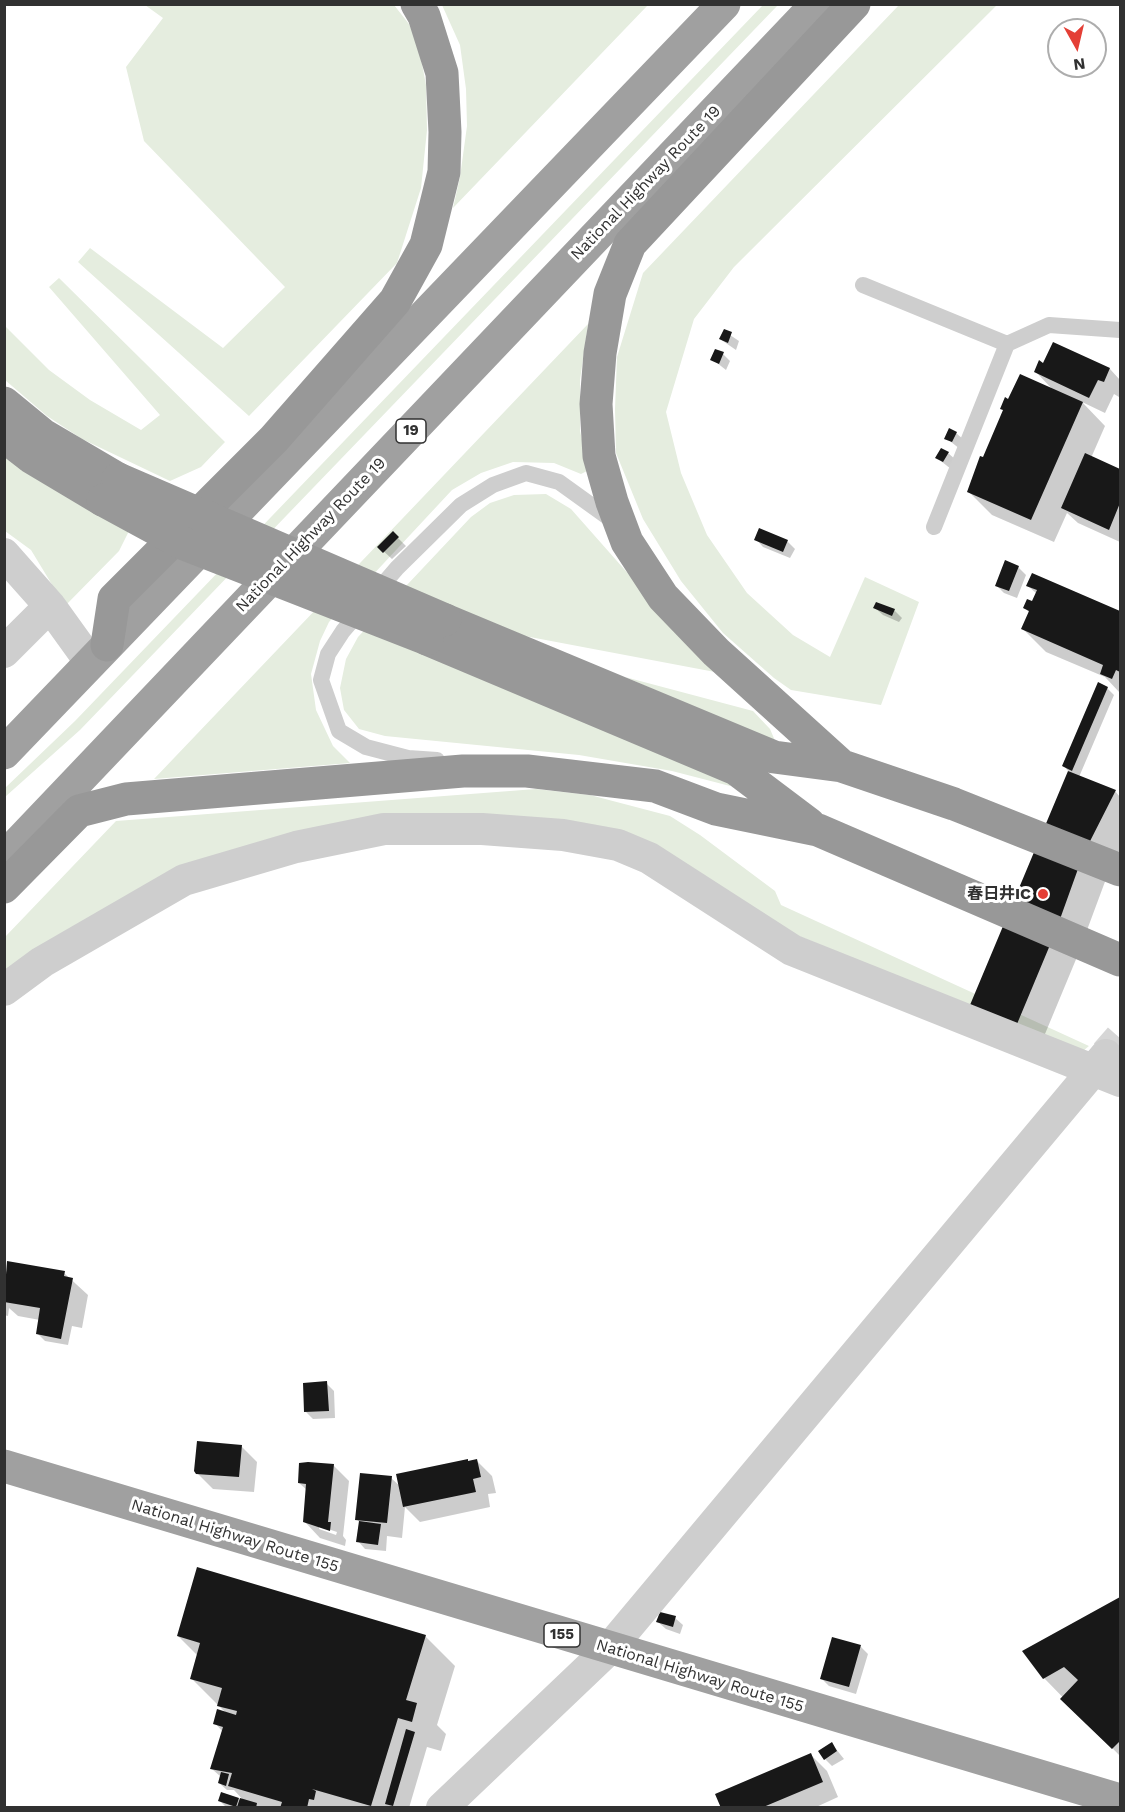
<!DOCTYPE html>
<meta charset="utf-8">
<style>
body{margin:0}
#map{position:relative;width:1125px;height:1812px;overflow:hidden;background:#fff;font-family:"Work Sans",sans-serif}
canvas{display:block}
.frame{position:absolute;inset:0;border:6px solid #313131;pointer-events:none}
.north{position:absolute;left:1047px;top:18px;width:60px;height:60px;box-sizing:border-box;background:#fff;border:2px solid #adadad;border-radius:50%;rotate:172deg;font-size:16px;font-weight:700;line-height:24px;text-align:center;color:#313131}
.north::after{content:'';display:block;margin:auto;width:21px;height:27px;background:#e43f36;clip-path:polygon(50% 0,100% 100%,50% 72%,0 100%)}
</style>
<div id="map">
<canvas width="1125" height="1812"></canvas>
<div class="frame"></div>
<div class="north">N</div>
</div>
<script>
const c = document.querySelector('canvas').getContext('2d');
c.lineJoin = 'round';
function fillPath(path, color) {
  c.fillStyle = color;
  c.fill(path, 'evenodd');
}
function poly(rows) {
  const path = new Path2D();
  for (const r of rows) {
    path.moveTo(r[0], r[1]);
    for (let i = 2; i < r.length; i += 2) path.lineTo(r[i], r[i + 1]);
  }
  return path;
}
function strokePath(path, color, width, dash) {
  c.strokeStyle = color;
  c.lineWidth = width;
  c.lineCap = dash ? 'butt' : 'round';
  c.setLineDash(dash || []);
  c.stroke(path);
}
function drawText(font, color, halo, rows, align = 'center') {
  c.font = font + ' "Work Sans","Noto Sans JP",sans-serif';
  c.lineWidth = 6;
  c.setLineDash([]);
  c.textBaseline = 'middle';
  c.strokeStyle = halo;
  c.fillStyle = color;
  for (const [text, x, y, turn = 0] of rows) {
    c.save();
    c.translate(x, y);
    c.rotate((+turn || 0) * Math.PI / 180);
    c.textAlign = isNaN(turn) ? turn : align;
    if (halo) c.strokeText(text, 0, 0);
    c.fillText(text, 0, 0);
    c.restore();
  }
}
fillPath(poly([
 [145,5,394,5,409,24,419,48,426,85,427,130,421,188,397,263,249,416,78,262,90,248,223,348,285,287,144,141,126,67,163,18],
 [442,5,648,5,453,208,460,177,467,126,466,89,460,45],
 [763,5,778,5,80,730,5,797,5,788,75,721],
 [899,5,997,5,734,267,694,319,666,412,681,473,707,535,747,593,793,635,830,657,865,577,919,602,881,705,791,690,774,678,723,633,681,581,643,519,616,453,615,409,617,357,643,273],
 [59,278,225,442,201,467,170,481,82,439,47,416,5,380,5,326,49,370,90,400,141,430,160,415,49,287],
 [588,324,580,380,580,431,589,470,581,474,554,463,513,462,481,473,452,490,329,622,320,641,311,674,316,710,333,746,350,763,154,779],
 [5,453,129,531,119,551,65,606,31,550,5,531],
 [546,494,571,509,715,672,514,634,731,783,730,786,672,771,579,755,385,736,359,729,344,710,340,688,346,659,358,637,471,517,490,503,514,495],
 [625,677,753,711,770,729,776,743],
 [536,789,590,795,670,816,700,835,775,891,781,905,1089,1046,1083,1051,779,928,650,846,292,834,5,979,5,937,116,821]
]), '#e5eddf');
fillPath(poly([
 [724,331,739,341,736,350,720,339],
 [1054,344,1110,369,1120,380,1119,397,1114,394,1105,413,1082,402,1105,426,1091,458,1120,471,1120,542,1078,523,1067,513,1054,542,992,515,969,492,1009,401,1053,390,1036,372,1044,365],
 [723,354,730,361,726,370,712,359],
 [956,433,964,440,960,449,946,438],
 [948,453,956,460,951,469,937,458],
 [393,533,406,546,392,559,379,547],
 [756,539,787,541,795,549,790,558,763,547],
 [1018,567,1026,575,1017,598,1004,593,997,586],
 [1033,575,1120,613,1120,693,1105,677,1046,652,1023,629,1030,613,1025,608,1033,603,1037,594,1028,586],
 [875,608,894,610,902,618,899,622,883,615],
 [1107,688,1114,695,1079,777,1115,791,1120,797,1120,849,1106,879,1077,957,1040,1046,972,1005,1069,772,1064,766],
 [4,1269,7,1272,64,1273,88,1295,82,1328,72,1326,68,1345,45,1341,37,1333,40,1320,18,1316,9,1308,8,1316,4,1315],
 [326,1383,334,1391,335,1418,313,1419,306,1412],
 [241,1446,257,1462,254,1492,213,1489,195,1471],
 [477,1461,492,1476,496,1493,488,1494,490,1507,420,1522,405,1507,402,1538,387,1536,386,1551,365,1549,358,1541,360,1523,357,1519,391,1478,401,1487],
 [333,1465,349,1481,343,1536,346,1540,345,1546,320,1538,305,1522,307,1490,299,1483],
 [319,1526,337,1532,336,1535,319,1529],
 [1120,1598,1120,1756,1044,1678,1025,1652],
 [675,1618,683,1625,680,1634,666,1629,658,1622],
 [178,1636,425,1636,455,1666,437,1725,446,1734,441,1751,427,1747,409,1808,227,1808,220,1801,222,1794,244,1801,234,1790,227,1790,219,1783,221,1777,212,1769,222,1731,215,1723,227,1714,191,1678,198,1656],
 [833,1639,861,1647,868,1654,856,1694,829,1686,822,1679],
 [832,1744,844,1759,832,1766,825,1759],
 [811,1755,827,1771,838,1797,814,1808,723,1808]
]), '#0003');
fillPath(poly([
 [724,329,732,332,728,343,719,339],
 [1053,342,1110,368,1104,382,1098,380,1089,398,1034,372,1039,360,1043,363],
 [715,349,724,352,719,364,710,360],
 [1020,374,1083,402,1031,520,967,492,980,456,983,457,1003,410,1000,409,1005,397,1008,399],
 [949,428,957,432,952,442,944,439],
 [941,448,949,452,943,462,935,458],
 [1085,453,1120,469,1120,503,1109,530,1061,508],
 [759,528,788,540,783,552,754,540],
 [393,531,399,537,383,553,377,547],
 [1005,560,1019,566,1009,591,995,586],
 [1032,573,1120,611,1120,672,1116,670,1112,679,1100,674,1103,665,1021,629,1029,611,1023,608,1027,599,1032,601,1037,590,1026,586],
 [876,602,895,609,892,616,873,608],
 [1098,682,1108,687,1072,771,1062,766],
 [1068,771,1116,790,1083,855,1055,933,1017,1024,970,1005],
 [7,1261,65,1271,64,1276,73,1278,61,1339,36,1334,40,1308,4,1302],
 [327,1381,329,1411,304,1412,303,1383],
 [197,1441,242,1445,239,1477,196,1474,194,1471],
 [468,1459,468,1461,477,1459,481,1477,473,1479,476,1492,403,1507,396,1474],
 [308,1462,334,1464,328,1522,331,1522,330,1531,303,1522,306,1484,298,1483,299,1463],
 [360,1473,392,1476,387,1523,355,1520],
 [359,1521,381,1524,378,1545,356,1542],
 [197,1567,426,1635,406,1700,417,1703,412,1722,398,1718,371,1806,312,1789,316,1791,314,1800,309,1799,307,1808,280,1808,282,1802,228,1786,232,1773,210,1769,223,1727,213,1724,217,1709,236,1715,237,1711,217,1706,222,1688,190,1679,200,1643,177,1636],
 [1120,1597,1120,1741,1112,1749,1060,1699,1078,1680,1064,1667,1043,1679,1022,1651],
 [660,1612,676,1616,673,1627,656,1622],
 [832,1637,861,1645,849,1687,820,1679],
 [406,1729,415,1732,393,1806,385,1804],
 [832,1742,837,1751,824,1760,818,1751],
 [811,1753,823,1782,761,1808,721,1808,715,1794],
 [221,1772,229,1774,226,1786,218,1783],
 [221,1792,239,1798,236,1807,218,1801],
 [240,1798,257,1803,256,1808,237,1807]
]), '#181818');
strokePath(poly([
 [1106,1054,1120,1038]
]), '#d6d6d6', 32, [32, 16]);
strokePath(poly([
 [863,285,1007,344],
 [934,527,1007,344,1049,325,1120,330],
 [437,760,408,758,366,747,339,731,321,680,328,654,343,631,397,568,461,505,493,485,526,473,559,482,616,523]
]), '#cecece', 16);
strokePath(poly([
 [4,554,50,606,91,663],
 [4,652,50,606],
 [4,990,42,962,184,880,296,847,384,829,482,829,563,835,618,845,649,858,792,950,1120,1081],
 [442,1808,609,1649,1106,1055]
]), '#cecece', 32);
strokePath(poly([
 [4,753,724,4],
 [4,858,817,4],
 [4,1466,1120,1800]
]), '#a0a0a0', 33);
strokePath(poly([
 [4,403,43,435,118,479],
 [4,436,31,457,103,500],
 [445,620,774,757,842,766,954,804,1120,870],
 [427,639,736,769,809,824],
 [107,645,114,599,274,439,395,301,426,245,444,172,445,132,442,73,424,16,417,4],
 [842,766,716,652,663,597,627,542,612,502,599,456,596,404,600,353,610,294,630,244,854,4],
 [4,887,79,811,126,799,463,771,527,771,655,786,716,809,818,830,1120,960]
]), '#989898', 33);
strokePath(poly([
 [118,479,445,620],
 [103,500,184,544,427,639]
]), '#989898', 33);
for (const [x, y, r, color] of [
 [1043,894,6,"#e43f36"]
]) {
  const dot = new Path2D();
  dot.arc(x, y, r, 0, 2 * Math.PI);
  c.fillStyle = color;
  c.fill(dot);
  strokePath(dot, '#fff', 2);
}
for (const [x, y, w] of [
 [411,431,30],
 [562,1635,36]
]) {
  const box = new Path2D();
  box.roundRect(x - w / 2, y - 12, w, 24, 4.5);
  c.fillStyle = '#fff';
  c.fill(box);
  strokePath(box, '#313131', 1.5);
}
drawText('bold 15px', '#313131', null, [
 ["19",411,431],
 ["155",562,1635]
]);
drawText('16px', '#313131', '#fff', [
 ["National Highway Route 19",646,183,-46],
 ["National Highway Route 19",311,535,-46],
 ["National Highway Route 155",235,1536,17],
 ["National Highway Route 155",700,1676,17]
]);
drawText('bold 16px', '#313131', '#fff', [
 ["春日井IC",1031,894]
], 'right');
</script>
